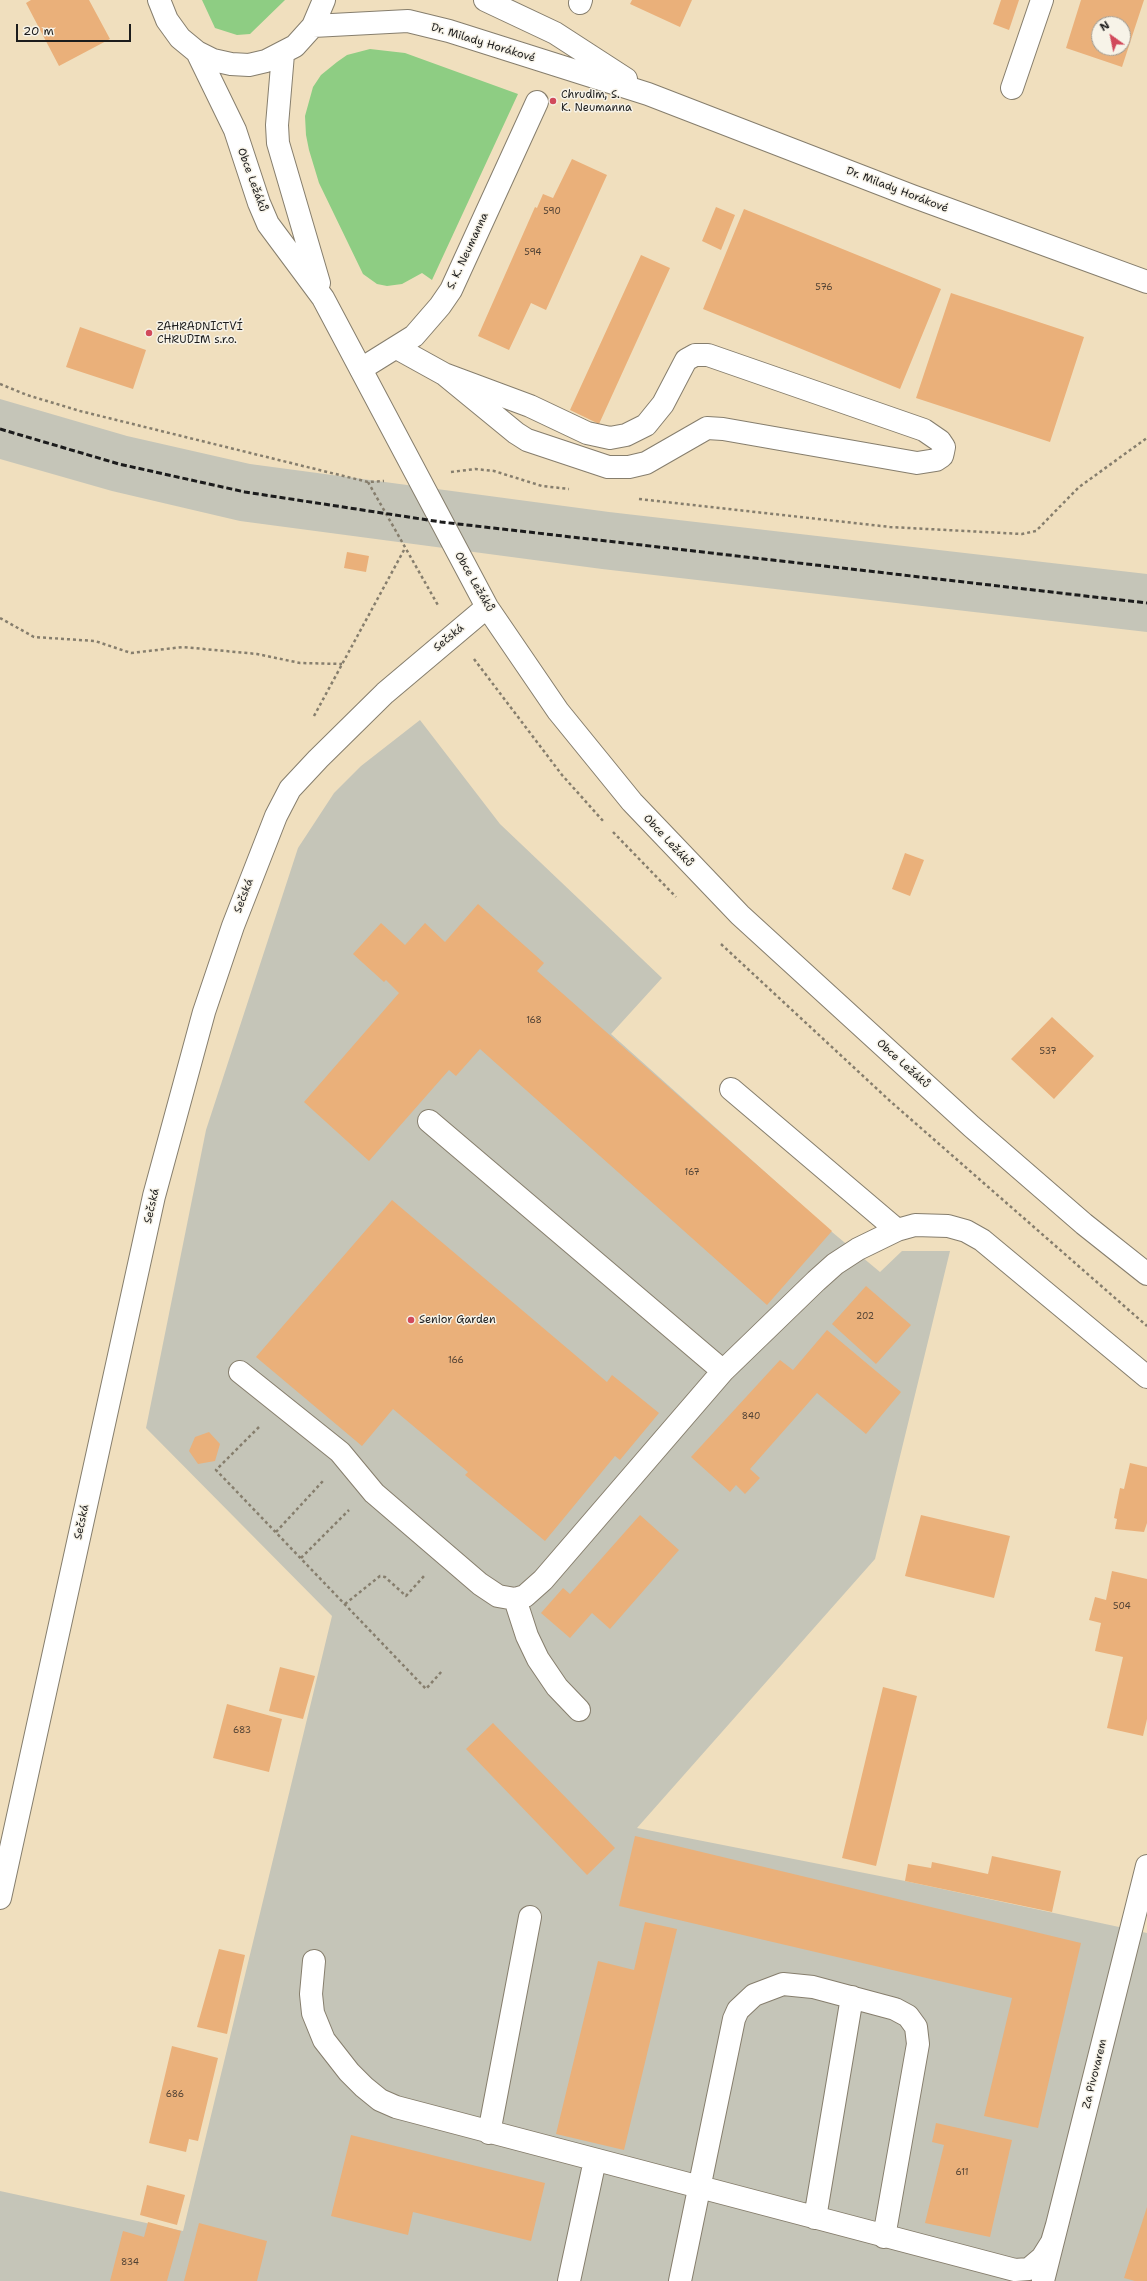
<!DOCTYPE html>
<meta charset="utf-8">
<style>
body{margin:0}
#map{position:relative;width:1147px;height:2281px;overflow:hidden;background:#f0dfbe;font-family:"Shantell Sans",sans-serif}
canvas{display:block}
.north{position:absolute;left:1091px;top:16px;width:40px;height:40px;box-sizing:border-box;background:#f7f3e8;border:1px solid #9f9d96;border-radius:50%;rotate:327deg;font-size:11px;font-weight:700;line-height:16px;text-align:center;color:#1c1c1c}
.north::after{content:'';display:block;margin:auto;width:14px;height:18px;background:#d1495b;clip-path:polygon(50% 0,100% 100%,50% 72%,0 100%)}
.scale{position:absolute;left:16px;top:24px;width:115px;height:18px;box-sizing:border-box;border:2px solid #1c1c1c;border-top:0;padding-left:5px;font-size:12px;line-height:14px;white-space:nowrap;color:#1c1c1c;-webkit-text-stroke:3px #f7f3e8;paint-order:stroke}
</style>
<div id="map">
<canvas width="1147" height="2281"></canvas>
<div class="north">N</div>
<div class="scale">20 m</div>
</div>
<script>
const c = document.querySelector('canvas').getContext('2d');
c.lineJoin = 'round';
function fillPath(path, color) {
  c.fillStyle = color;
  c.fill(path, 'evenodd');
}
function poly(rows) {
  const path = new Path2D();
  for (const r of rows) {
    path.moveTo(r[0], r[1]);
    for (let i = 2; i < r.length; i += 2) path.lineTo(r[i], r[i + 1]);
  }
  return path;
}
function strokePath(path, color, width, dash) {
  c.strokeStyle = color;
  c.lineWidth = width;
  c.lineCap = dash ? 'butt' : 'round';
  c.setLineDash(dash || []);
  c.stroke(path);
}
function drawText(font, color, halo, rows, align = 'center') {
  c.font = font + ' "Shantell Sans",sans-serif';
  c.lineWidth = 3;
  c.setLineDash([]);
  c.textBaseline = 'middle';
  c.strokeStyle = halo;
  c.fillStyle = color;
  for (const [text, x, y, turn = 0] of rows) {
    c.save();
    c.translate(x, y);
    c.rotate((+turn || 0) * Math.PI / 180);
    c.textAlign = isNaN(turn) ? turn : align;
    if (halo) c.strokeText(text, 0, 0);
    c.fillText(text, 0, 0);
    c.restore();
  }
}
fillPath(poly([
 [0,399,127,436,250,464,609,512,1147,574,1147,632,602,569,240,521,112,491,0,459],
 [420,720,500,824,662,978,611,1034,832,1232,880,1272,902,1251,950,1251,875,1559,637,1828,905,1881,1147,1933,1147,2281,0,2281,0,2191,183,2231,332,1616,146,1428,206,1130,298,848,334,793,361,766]
]), '#c5c5b8');
fillPath(poly([
 [202,0,285,0,250,34,237,35,215,28],
 [370,49,405,53,518,94,432,280,422,273,402,284,387,286,377,284,363,274,319,183,309,150,306,135,305,116,313,87,321,75,337,62,347,55]
]), '#8ecd83');
fillPath(poly([
 [31,0,89,0,110,39,59,66,26,3],
 [632,0,692,0,680,27,630,4],
 [1001,0,1019,0,1009,30,993,24],
 [1081,0,1144,0,1122,67,1066,48],
 [1099,24,1123,24,1123,48,1099,48],
 [572,159,607,175,546,310,531,303,509,350,478,336,535,207,537,208,543,194,553,198],
 [716,207,735,215,721,250,702,241],
 [744,209,941,289,900,389,703,309],
 [641,255,670,268,599,424,570,410],
 [951,293,1084,337,1050,442,916,398],
 [80,327,146,350,133,389,66,367],
 [347,552,369,556,366,572,344,568],
 [905,853,924,860,910,896,892,889],
 [478,904,544,963,537,971,832,1231,767,1305,480,1049,456,1076,449,1070,369,1161,304,1102,399,993,386,980,384,982,353,954,381,923,405,945,425,923,445,942],
 [1052,1017,1094,1056,1054,1099,1011,1059],
 [392,1200,607,1382,612,1375,659,1413,620,1460,615,1456,545,1541,465,1475,468,1472,393,1409,362,1446,256,1357],
 [866,1286,911,1325,876,1364,832,1324],
 [827,1330,901,1392,866,1434,817,1393,750,1469,760,1478,745,1494,736,1485,730,1492,691,1457,780,1360,793,1370],
 [209,1432,220,1444,215,1461,198,1464,189,1451,195,1437],
 [1130,1463,1147,1467,1147,1523,1144,1532,1115,1529,1117,1519,1114,1518,1120,1488,1124,1489],
 [640,1515,679,1550,610,1629,592,1613,570,1638,541,1613,563,1588,570,1594],
 [921,1515,1010,1536,994,1598,905,1576],
 [1112,1571,1147,1579,1147,1719,1143,1736,1107,1728,1123,1657,1095,1651,1101,1623,1089,1620,1095,1597,1106,1600],
 [280,1667,315,1676,303,1719,269,1711],
 [883,1687,917,1696,876,1866,842,1858],
 [227,1704,282,1719,269,1772,213,1758],
 [493,1723,615,1848,587,1875,466,1749],
 [635,1836,1081,1943,1038,2128,984,2116,1012,1998,619,1906],
 [992,1856,1061,1871,1052,1912,905,1881,908,1864,931,1868,932,1862,988,1874],
 [645,1922,677,1929,624,2150,556,2134,598,1961,634,1970],
 [219,1949,245,1955,227,2034,197,2027],
 [172,2046,218,2058,198,2141,189,2139,186,2152,149,2143],
 [936,2123,1012,2140,990,2237,925,2223,944,2145,932,2142],
 [351,2135,545,2183,531,2241,413,2212,408,2235,331,2216],
 [147,2185,185,2195,177,2225,140,2215],
 [1147,2207,1147,2281,1135,2281,1124,2278],
 [148,2222,181,2231,167,2281,110,2281,123,2231,144,2237],
 [199,2223,267,2241,257,2281,184,2281]
]), '#eab07a');
const minor = poly([
 [580,3,581,0],
 [1012,88,1042,0],
 [397,348,444,374,516,433,527,440,608,467,629,467,646,463,707,428,723,429,917,463,936,460,942,456,943,452,944,447,940,441,924,430,708,355,695,355,686,360,663,404,646,425,626,435,610,438,587,433,530,406,444,374],
 [361,369,414,336,440,306,451,290,537,102],
 [731,1089,897,1230],
 [429,1121,723,1371],
 [240,1372,340,1452,374,1493,480,1584,498,1596,515,1599],
 [579,1710,557,1687,538,1659,527,1636,515,1599,525,1596,543,1580,723,1371,816,1281,835,1264,858,1249,897,1230,915,1225,948,1226,966,1231,982,1240,1147,1377],
 [314,1961,311,1994,313,2013,324,2040,349,2072,364,2087,380,2100,396,2107,1015,2270,1029,2269,1042,2258,1052,2242,1057,2225],
 [489,2133,530,1917],
 [815,2218,852,1997],
 [569,2281,595,2160],
 [680,2281,734,2019,738,2010,754,1995,783,1984,813,1987,895,2009,908,2016,916,2027,918,2044,884,2237],
 [1043,2281,1147,1866]
]);
const major = poly([
 [159,0,167,20,180,38,197,52,213,60,231,64,249,65,266,61,295,46,313,26,324,0],
 [485,0,555,33,626,79],
 [313,26,408,21,449,31,648,94,912,196,1147,282],
 [197,52,235,130,259,203,268,224,323,298,487,607,558,711,632,802,740,915,971,1126,1084,1224,1147,1274],
 [283,54,277,125,278,143,319,283],
 [0,1898,154,1196,204,1012,233,926,276,816,290,789,318,759,385,693,487,607]
]);
strokePath(minor, '#867e6d', 24);
strokePath(major, '#867e6d', 24);
strokePath(poly([
 [0,384,27,395,80,411,368,482,384,481],
 [451,472,475,469,494,471,542,486,569,489],
 [368,482,439,607],
 [639,499,890,527,1022,534,1036,531,1079,487,1147,438],
 [0,618,34,637,95,641,131,653,183,647,257,654,300,663,342,664],
 [474,659,562,775,604,822],
 [314,716,404,550],
 [613,832,676,897],
 [721,944,890,1101,1147,1326],
 [259,1427,216,1470,426,1689,442,1671],
 [276,1532,323,1481],
 [301,1558,349,1510],
 [345,1604,380,1576,385,1577,406,1596,424,1576]
]), '#867e6d', 2.5, [3, 3]);
strokePath(minor, '#fff', 22);
strokePath(major, '#fff', 22);
strokePath(poly([
 [0,429,119,464,245,492,441,522,1147,603]
]), '#1c1c1c', 3, [6, 3]);
for (const [x, y, r, color] of [
 [553,101,4,"#d1495b"],
 [149,333,4,"#d1495b"],
 [411,1320,4,"#d1495b"]
]) {
  const dot = new Path2D();
  dot.arc(x, y, r, 0, 2 * Math.PI);
  c.fillStyle = color;
  c.fill(dot);
  strokePath(dot, '#f7f3e8', 1.5);
}
drawText('9px', '#504134', null, [
 ["590",552,212],
 ["594",533,253],
 ["576",824,288],
 ["168",534,1021],
 ["537",1048,1052],
 ["167",692,1173],
 ["202",865,1317],
 ["166",456,1361],
 ["840",751,1417],
 ["504",1122,1607],
 ["683",242,1731],
 ["686",175,2095],
 ["611",962,2173],
 ["834",130,2263]
]);
drawText('11px', '#1c1c1c', '#f7f3e8', [
 ["Dr. Milady Horákové",483,43,17],
 ["Obce Ležáků",252,180,70],
 ["Dr. Milady Horákové",897,190,21],
 ["S. K. Neumanna",468,251,-65],
 ["Obce Ležáků",474,582,60],
 ["Sečská",449,638,-40],
 ["Obce Ležáků",668,841,47],
 ["Sečská",244,896,-69],
 ["Obce Ležáků",903,1064,42],
 ["Sečská",152,1206,-77],
 ["Sečská",82,1522,-78],
 ["Za Pivovarem",1095,2074,-76]
]);
drawText('11px', '#1c1c1c', '#f7f3e8', [
 ["Chrudim, S.",561,95],
 ["K. Neumanna",561,108],
 ["ZAHRADNICTVÍ",157,327],
 ["CHRUDIM s.r.o.",157,340],
 ["Senior Garden",419,1320]
], 'left');
</script>
